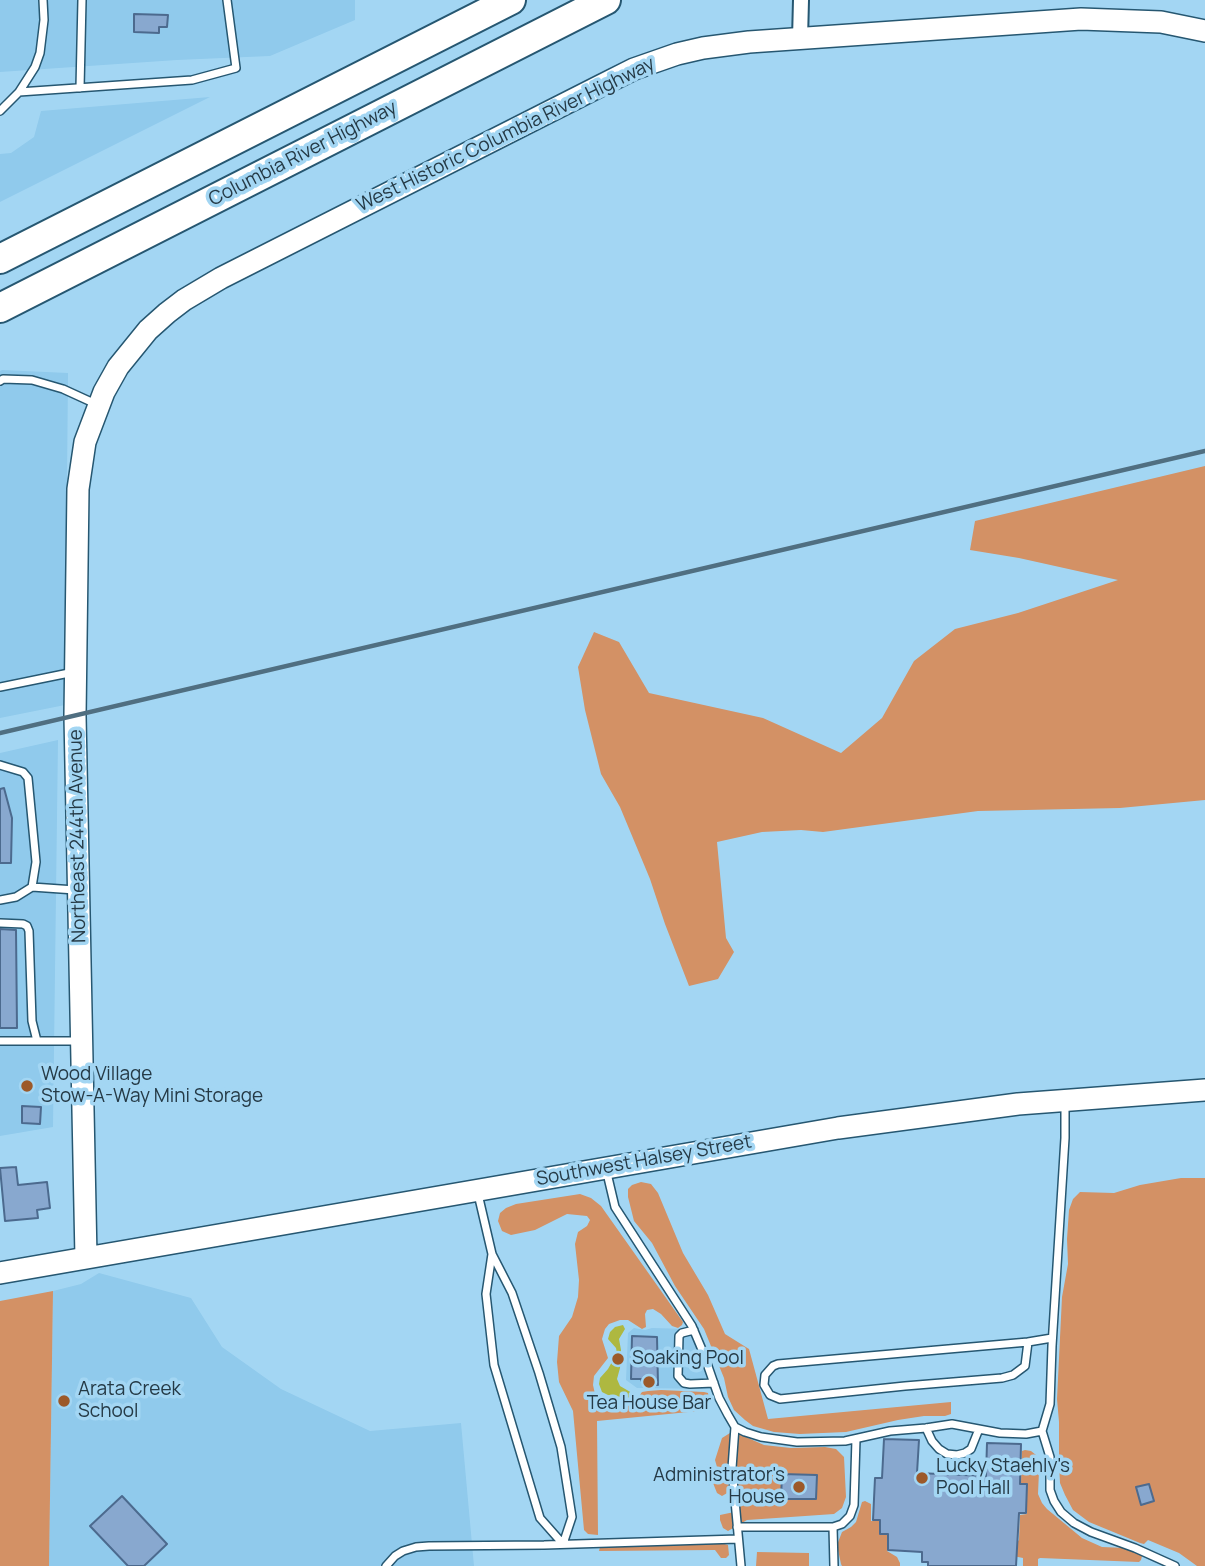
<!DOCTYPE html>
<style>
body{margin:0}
canvas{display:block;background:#a3d6f3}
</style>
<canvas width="1205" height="1566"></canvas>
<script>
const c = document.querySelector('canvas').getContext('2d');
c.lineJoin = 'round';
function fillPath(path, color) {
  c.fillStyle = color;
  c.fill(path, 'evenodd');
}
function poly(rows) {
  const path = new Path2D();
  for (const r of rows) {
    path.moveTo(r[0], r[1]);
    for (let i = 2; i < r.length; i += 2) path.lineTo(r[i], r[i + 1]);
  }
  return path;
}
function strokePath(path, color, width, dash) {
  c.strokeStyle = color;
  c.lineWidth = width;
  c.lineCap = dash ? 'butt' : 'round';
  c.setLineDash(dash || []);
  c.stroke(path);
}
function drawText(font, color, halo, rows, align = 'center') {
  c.font = font + ' Manrope,sans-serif';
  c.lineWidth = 7;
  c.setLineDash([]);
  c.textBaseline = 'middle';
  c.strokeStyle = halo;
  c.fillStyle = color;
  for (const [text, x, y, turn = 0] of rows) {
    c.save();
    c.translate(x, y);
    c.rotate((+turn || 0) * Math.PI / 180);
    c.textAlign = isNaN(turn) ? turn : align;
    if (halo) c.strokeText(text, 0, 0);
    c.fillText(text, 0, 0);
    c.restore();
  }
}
fillPath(poly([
 [0,0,355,0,355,20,270,56,177,60,0,72],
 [210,97,0,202,0,154,11,153,34,137,41,111],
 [2,370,68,373,65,705,0,718,0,371],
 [58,740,53,1127,0,1136,0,753],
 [99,1273,191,1298,222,1347,281,1389,370,1431,461,1423,474,1566,49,1566,53,1291,81,1284],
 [634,1328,645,1330,652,1328,690,1329,709,1377,713,1389,637,1388,626,1380,628,1333]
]), '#90caec');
fillPath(poly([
 [1205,466,1205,800,1120,808,978,811,823,832,801,830,762,832,717,842,726,938,734,952,718,979,689,986,665,924,650,879,620,807,601,774,585,710,578,667,594,632,619,642,649,693,763,718,841,753,882,718,914,661,955,629,1018,613,1118,580,1019,558,970,550,975,521],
 [1181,1178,1205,1178,1205,1566,1197,1566,1179,1553,1148,1540,1144,1544,1140,1543,1089,1522,1073,1510,1065,1495,1060,1483,1059,1464,1059,1422,1057,1399,1062,1297,1068,1264,1067,1239,1069,1210,1073,1199,1080,1192,1114,1193,1140,1185],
 [641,1182,651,1184,658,1193,683,1253,708,1295,725,1334,749,1349,768,1419,951,1402,951,1414,945,1416,924,1416,898,1420,846,1432,800,1434,774,1432,753,1426,745,1420,734,1410,728,1397,724,1378,704,1329,675,1286,652,1243,634,1221,628,1197,628,1189,632,1185],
 [580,1194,591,1198,601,1206,683,1322,682,1325,678,1328,672,1326,661,1314,653,1309,647,1310,645,1314,646,1327,642,1329,628,1320,620,1320,609,1324,605,1329,602,1339,608,1358,594,1376,593,1385,595,1394,601,1400,615,1404,623,1404,634,1403,642,1392,648,1391,661,1390,704,1392,708,1393,710,1405,709,1410,597,1421,598,1535,588,1534,584,1530,573,1411,559,1382,557,1362,559,1336,572,1317,578,1297,579,1280,575,1244,578,1232,587,1226,590,1220,587,1216,567,1214,535,1230,511,1235,502,1231,498,1221,500,1213,506,1208,516,1204],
 [53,1291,49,1566,0,1566,0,1301],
 [730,1433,739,1434,764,1445,791,1448,825,1447,836,1449,844,1457,846,1497,842,1508,834,1514,747,1520,728,1531,723,1528,720,1520,720,1515,739,1511,741,1495,739,1488,736,1485,730,1487,729,1492,722,1496,717,1493,713,1483,719,1474,715,1460,722,1438],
 [1025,1450,1031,1451,1036,1455,1039,1471,1038,1494,1042,1503,1047,1509,1082,1538,1102,1547,1126,1548,1142,1556,1141,1560,1139,1562,1040,1558,1038,1559,1038,1566,1023,1566,1023,1558,1013,1556,1013,1546,1019,1540,1020,1515,1027,1514,1027,1483,1021,1483,1022,1451],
 [865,1501,871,1504,871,1521,879,1521,879,1534,887,1535,887,1551,897,1557,900,1563,900,1566,842,1566,841,1564,837,1545,842,1532,851,1527,856,1522,862,1502],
 [721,1543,728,1545,729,1555,726,1558,721,1558,715,1550,599,1551,600,1547,605,1545],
 [757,1552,809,1553,809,1566,756,1566]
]), '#d39165');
fillPath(poly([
 [623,1325,625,1329,619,1339,621,1350,620,1368,617,1379,620,1386,632,1393,632,1397,629,1398,608,1395,602,1392,599,1384,600,1378,608,1369,617,1353,616,1348,608,1339,610,1332,615,1327]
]), '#aeb840');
const building = poly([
 [134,14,168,15,167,27,159,27,159,33,134,32,134,14],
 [4,788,12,818,11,863,0,863,0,789,4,788],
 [0,929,16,930,17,1028,0,1028,0,929],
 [22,1106,41,1107,40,1124,22,1123,22,1106],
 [16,1167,18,1185,47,1182,50,1208,37,1210,38,1218,5,1221,0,1168,16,1167],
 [632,1336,657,1337,658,1385,643,1385,641,1379,631,1379,632,1336],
 [884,1439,919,1440,917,1473,986,1476,987,1443,1021,1444,1020,1484,1027,1484,1026,1513,1019,1513,1016,1566,928,1566,928,1562,922,1562,922,1552,888,1550,888,1534,880,1534,880,1520,873,1520,875,1478,882,1478,884,1439],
 [782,1474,817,1475,816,1499,781,1499,782,1474],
 [1149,1484,1154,1501,1141,1505,1136,1487,1149,1484],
 [122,1496,167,1544,144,1566,128,1566,90,1526,122,1496]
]);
fillPath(building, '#88a8cf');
strokePath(building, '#4c6a8e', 2);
const lane = poly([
 [80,88,82,0],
 [19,92,35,67,40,53,44,20,43,0],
 [0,111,19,92,192,80,236,68,227,0],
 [0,381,3,379,32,380,63,389,98,405],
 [0,687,74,672],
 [0,765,23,772,28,778,36,862,32,887],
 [0,900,16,897,32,887,75,890],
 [0,923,23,924,27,926,29,931,32,1021,37,1041],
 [0,1041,80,1041],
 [1065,1104,1065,1138,1052,1346,1050,1404,1042,1431,1050,1457,1050,1490,1054,1501,1061,1512,1074,1523,1091,1532,1135,1548,1175,1566],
 [606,1169,615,1207,692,1326,703,1352,719,1398,728,1415,735,1427,732,1468,741,1566],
 [478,1194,492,1254,512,1293,539,1373,561,1447,572,1517,563,1544,540,1518,494,1365,486,1294,492,1254],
 [694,1330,682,1333,679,1336,678,1376,684,1383,690,1384,714,1383],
 [1028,1342,778,1364,773,1366,765,1375,764,1385,770,1395,780,1399,905,1386,1002,1378,1013,1375,1025,1366,1028,1342,1052,1338],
 [735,1427,745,1432,761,1437,797,1442,845,1441,890,1431,926,1428,952,1424,1000,1433,1026,1434,1042,1431],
 [926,1428,932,1441,939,1449,947,1454,957,1455,965,1453,971,1449,979,1429],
 [737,1527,833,1527,842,1524,850,1516,854,1505,856,1439],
 [833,1527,834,1566],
 [386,1566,395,1556,403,1551,416,1547,429,1546,544,1545,738,1539]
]);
const street = poly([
 [800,39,801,0]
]);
const secondary = poly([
 [86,1258,75,716,78,489,85,442,104,392,118,367,148,330,167,313,184,300,221,278,604,84,634,69,677,54,703,48,749,42,1081,19,1161,22,1205,31],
 [0,1273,838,1128,1018,1104,1205,1090]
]);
const highway = poly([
 [0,259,511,0],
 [0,308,606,0]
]);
strokePath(lane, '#265771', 10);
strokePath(street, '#265771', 18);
strokePath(secondary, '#265771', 24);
strokePath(highway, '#265771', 32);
strokePath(lane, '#fff', 7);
strokePath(street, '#fff', 14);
strokePath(secondary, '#fff', 21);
strokePath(highway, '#fff', 28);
strokePath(poly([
 [0,733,1205,451]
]), '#506f81', 4.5);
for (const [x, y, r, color] of [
 [27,1086,7,"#9c5929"],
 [618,1359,7,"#9c5929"],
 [649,1382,7,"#9c5929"],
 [64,1401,7,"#9c5929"],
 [922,1478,7,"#9c5929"],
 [799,1487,7,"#9c5929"]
]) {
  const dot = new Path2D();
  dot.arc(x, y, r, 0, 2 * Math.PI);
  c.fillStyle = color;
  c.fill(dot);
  strokePath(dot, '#a3d6f3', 2.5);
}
drawText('19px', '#253a46', '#a3d6f3', [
 ["West Historic Columbia River Highway",506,135,-26],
 ["Columbia River Highway",303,154,-27],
 ["Northeast 244th Avenue",78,836,-91],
 ["Southwest Halsey Street",644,1161,-10]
]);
drawText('19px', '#253a46', '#a3d6f3', [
 ["Wood Village",41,1075],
 ["Stow-A-Way Mini Storage",41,1097],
 ["Soaking Pool",632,1359],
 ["Arata Creek",78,1390],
 ["School",78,1412],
 ["Tea House Bar",649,1404,"center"],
 ["Lucky Staehly's",936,1467],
 ["Pool Hall",936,1489],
 ["Administrator's",785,1476,"right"],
 ["House",785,1498,"right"]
], 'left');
</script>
